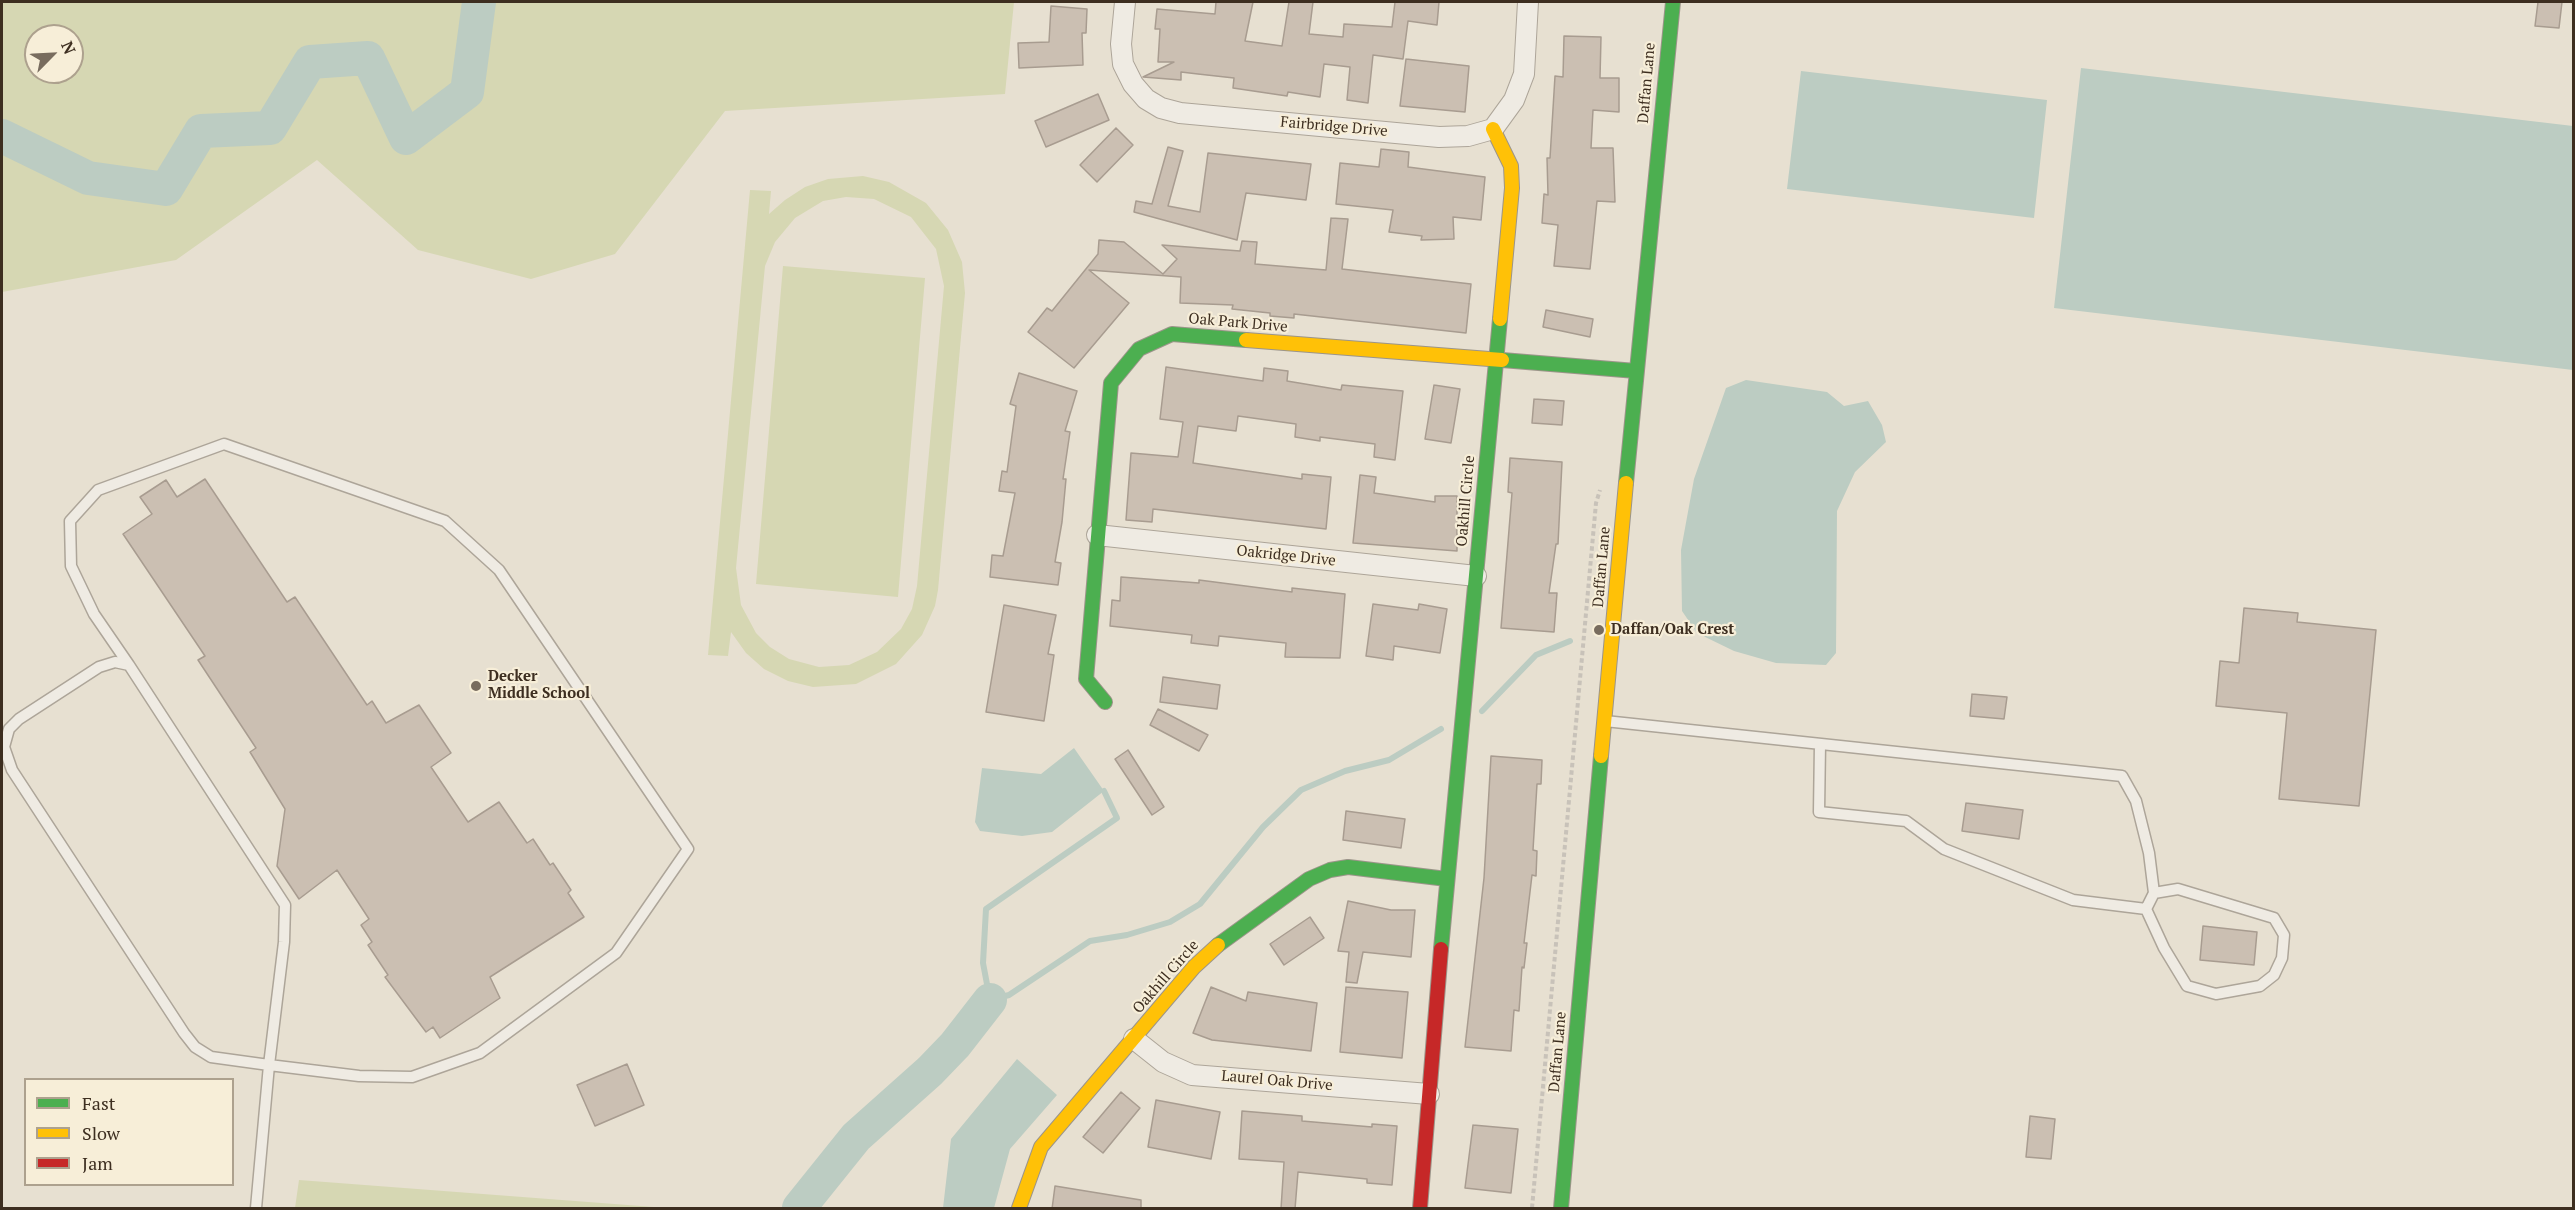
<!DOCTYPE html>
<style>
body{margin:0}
#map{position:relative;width:2575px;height:1210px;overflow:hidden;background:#e7e0d1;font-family:"PT Serif",serif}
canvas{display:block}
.frame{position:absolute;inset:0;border:3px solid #3d2e20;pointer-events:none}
.legend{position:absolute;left:24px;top:1078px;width:210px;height:108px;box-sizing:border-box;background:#f7eed8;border:2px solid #ada18e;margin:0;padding:8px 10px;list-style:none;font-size:18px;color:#3d2e20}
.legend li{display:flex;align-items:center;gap:12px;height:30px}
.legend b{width:30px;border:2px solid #ada18e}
.north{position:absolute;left:24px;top:24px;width:60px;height:60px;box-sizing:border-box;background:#f7eed8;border:2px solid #ada18e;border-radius:50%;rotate:66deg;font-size:16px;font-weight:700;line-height:24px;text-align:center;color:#3d2e20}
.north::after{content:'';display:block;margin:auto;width:21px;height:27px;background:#786c5e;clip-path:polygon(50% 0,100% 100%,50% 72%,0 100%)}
</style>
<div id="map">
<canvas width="2575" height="1210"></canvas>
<div class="frame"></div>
<ul class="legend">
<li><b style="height:8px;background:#4caf50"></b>Fast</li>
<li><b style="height:8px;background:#ffc107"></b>Slow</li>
<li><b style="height:8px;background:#c62828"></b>Jam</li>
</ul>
<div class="north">N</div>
</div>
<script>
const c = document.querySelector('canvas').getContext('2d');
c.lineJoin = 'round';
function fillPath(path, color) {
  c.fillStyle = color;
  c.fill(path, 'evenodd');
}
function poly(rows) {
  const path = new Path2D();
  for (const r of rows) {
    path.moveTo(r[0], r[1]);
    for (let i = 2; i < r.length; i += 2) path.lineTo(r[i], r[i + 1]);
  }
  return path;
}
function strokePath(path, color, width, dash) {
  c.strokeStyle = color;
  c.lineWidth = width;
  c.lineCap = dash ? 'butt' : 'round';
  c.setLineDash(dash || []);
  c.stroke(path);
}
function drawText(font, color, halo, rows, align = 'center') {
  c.font = font + ' "PT Serif",serif';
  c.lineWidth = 4.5;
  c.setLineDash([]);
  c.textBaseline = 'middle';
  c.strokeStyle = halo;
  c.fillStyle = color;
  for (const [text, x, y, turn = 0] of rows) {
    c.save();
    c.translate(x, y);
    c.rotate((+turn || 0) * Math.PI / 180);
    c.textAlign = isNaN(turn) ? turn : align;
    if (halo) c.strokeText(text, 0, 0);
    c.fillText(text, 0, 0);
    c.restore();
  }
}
fillPath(poly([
 [2,2,1014,2,1005,94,725,111,615,254,531,279,418,250,317,160,176,260,2,292],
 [36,36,72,36,72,72,36,72],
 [863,176,889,182,926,203,948,230,962,262,965,293,938,590,935,606,922,635,896,664,856,684,813,687,788,681,764,669,746,653,731,632,728,656,708,655,750,190,771,191,769,214,785,200,805,187,828,179],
 [846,197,874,199,911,217,936,249,944,286,917,586,912,609,901,629,877,652,849,665,819,667,789,659,770,647,756,633,741,605,736,568,765,266,775,242,795,218,823,201],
 [783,266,925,278,898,597,756,584],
 [299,1180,667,1208,295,1208]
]), '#d6d7b3');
fillPath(poly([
 [2081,68,2573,126,2573,370,2054,308],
 [1801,71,2047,100,2034,218,1787,189],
 [1746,380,1827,392,1844,406,1868,401,1882,425,1886,442,1855,472,1837,511,1836,653,1826,665,1776,663,1734,651,1697,633,1682,611,1681,550,1694,479,1726,388],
 [1074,748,1104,791,1052,832,1022,836,980,831,975,822,982,768,1041,774],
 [1017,1059,1057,1095,1010,1149,994,1208,943,1208,951,1139]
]), '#bcccc2');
strokePath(poly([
 [1482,711,1536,655,1570,641],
 [1104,791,1117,818,986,909,983,963,990,1000,1009,995,1090,941,1127,935,1170,922,1200,904,1263,827,1301,790,1345,771,1389,760,1441,729]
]), '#bcccc2', 6);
strokePath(poly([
 [2,136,88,178,166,189,201,131,270,128,310,62,368,58,406,138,467,92,479,2],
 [799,1208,856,1137,930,1071,955,1045,990,1000]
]), '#bcccc2', 34);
const building = poly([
 [1216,2,1253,2,1245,41,1282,46,1289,2,1313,2,1309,34,1343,37,1344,24,1392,27,1395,2,1439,2,1437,25,1408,21,1403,59,1373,55,1368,103,1347,100,1350,67,1324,64,1320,97,1288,92,1287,96,1233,88,1234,78,1198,74,1181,72,1181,80,1143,77,1174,62,1158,62,1160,29,1155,29,1157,9,1215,14,1216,2],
 [2538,2,2562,2,2559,28,2535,26,2538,2],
 [1051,6,1087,9,1086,33,1082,33,1083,65,1019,68,1018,43,1049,42,1051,6],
 [1564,36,1601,37,1600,78,1619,78,1619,112,1593,110,1591,148,1613,148,1615,202,1597,201,1590,269,1554,266,1558,225,1542,223,1544,194,1548,195,1547,158,1550,158,1555,76,1563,77,1564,36],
 [1406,59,1469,66,1465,112,1400,106,1406,59],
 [1098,94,1109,120,1046,147,1035,121,1098,94],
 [1116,128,1133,145,1097,182,1080,165,1116,128],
 [1168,147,1183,151,1168,206,1200,212,1208,153,1311,164,1306,200,1246,193,1237,240,1134,212,1136,201,1152,204,1168,147],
 [1381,149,1409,152,1408,167,1485,177,1481,220,1453,217,1454,239,1421,240,1422,236,1389,232,1393,210,1336,204,1340,163,1379,167,1381,149],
 [1331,218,1348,219,1342,269,1471,284,1466,333,1294,314,1294,318,1270,316,1270,313,1232,309,1233,305,1180,303,1181,277,1089,270,1129,303,1074,368,1028,332,1047,308,1052,311,1098,254,1099,240,1124,242,1163,274,1177,259,1162,245,1240,251,1242,241,1257,242,1255,264,1326,270,1331,218],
 [1546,310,1593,319,1590,337,1543,327,1546,310],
 [1166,367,1263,381,1264,368,1288,371,1287,381,1341,390,1342,385,1403,391,1395,460,1374,457,1375,444,1320,437,1320,441,1295,437,1296,424,1238,416,1236,431,1198,426,1193,463,1302,479,1302,474,1331,477,1326,529,1153,509,1152,522,1126,520,1131,453,1178,457,1183,422,1160,419,1166,367],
 [1019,373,1077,391,1065,431,1070,432,1063,479,1066,479,1062,522,1055,562,1061,563,1058,585,990,577,992,555,1003,556,1015,493,999,491,1002,471,1007,472,1016,406,1010,404,1019,373],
 [1434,385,1460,389,1451,443,1425,439,1434,385],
 [1534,399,1564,401,1562,425,1532,423,1534,399],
 [1510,458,1562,462,1558,544,1556,544,1549,593,1557,593,1554,632,1501,628,1512,493,1508,492,1510,458],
 [1360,475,1376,477,1374,493,1435,502,1435,496,1457,496,1457,551,1353,543,1360,475],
 [205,479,287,602,295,597,367,705,372,701,386,723,419,705,451,753,431,767,468,822,499,802,527,843,533,839,550,865,553,863,571,890,568,893,584,917,490,977,500,998,440,1038,433,1027,426,1032,385,977,388,975,368,945,372,942,361,925,369,919,337,870,299,899,277,866,285,809,250,752,256,748,198,660,205,656,123,534,152,514,140,497,166,480,177,497,205,479],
 [1121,577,1199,583,1199,580,1292,592,1292,588,1345,594,1340,658,1285,657,1286,643,1219,636,1218,646,1191,643,1192,635,1110,626,1112,600,1120,601,1121,577],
 [1373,604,1418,610,1419,604,1447,609,1440,653,1394,646,1393,660,1366,656,1373,604],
 [1004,605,1056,615,1048,654,1054,655,1044,721,986,712,1004,605],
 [2244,608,2298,613,2297,622,2376,630,2359,806,2279,799,2287,713,2216,706,2220,661,2239,663,2244,608],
 [1163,677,1220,685,1217,709,1160,702,1163,677],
 [1972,694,2007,697,2004,719,1970,716,1972,694],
 [1158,709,1208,735,1199,751,1150,725,1158,709],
 [1128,750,1164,807,1152,815,1115,759,1128,750],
 [1491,756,1542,760,1541,784,1537,784,1533,850,1537,851,1536,876,1532,875,1524,943,1527,943,1524,968,1522,967,1519,1011,1514,1010,1511,1051,1465,1047,1484,878,1491,756],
 [1966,803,2023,810,2019,839,1962,831,1966,803],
 [1346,811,1405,819,1401,848,1343,840,1346,811],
 [1348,901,1391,910,1415,910,1411,957,1363,952,1357,983,1346,982,1349,952,1338,951,1348,901],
 [1310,917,1324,938,1284,965,1270,944,1310,917],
 [2203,926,2257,932,2254,965,2200,960,2203,926],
 [1211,987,1246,1001,1248,992,1317,1003,1311,1051,1212,1040,1193,1033,1211,987],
 [1346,987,1408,992,1402,1058,1340,1052,1346,987],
 [627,1064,644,1105,595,1126,577,1085,627,1064],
 [1121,1092,1140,1108,1103,1153,1083,1137,1121,1092],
 [1156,1100,1220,1112,1211,1159,1148,1147,1156,1100],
 [1242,1111,1302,1116,1302,1121,1372,1127,1372,1124,1397,1126,1392,1185,1367,1183,1367,1179,1298,1172,1295,1209,1281,1209,1284,1162,1239,1159,1242,1111],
 [2030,1116,2055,1119,2051,1159,2026,1157,2030,1116],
 [1473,1125,1518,1129,1511,1193,1465,1188,1473,1125],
 [1055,1186,1141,1200,1141,1209,1052,1209,1055,1186]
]);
fillPath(building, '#cbbfb2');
strokePath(building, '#a89c90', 1.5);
const lane = poly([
 [129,665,94,614,71,566,70,521,98,490,224,444,445,521,499,570,688,849,616,953,480,1053,412,1077,359,1076,269,1065,211,1057,195,1047,184,1033,12,770,4,747,9,729,19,719,99,667,115,662,129,665,285,905,284,942,269,1065,256,1208],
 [1605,721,2122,776,2136,801,2149,853,2154,893,2146,909,2164,948,2187,986,2216,994,2260,986,2274,975,2282,958,2284,935,2274,918,2178,889,2154,893],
 [1820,744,1819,812,1906,821,1944,849,2073,900,2146,909]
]);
const street = poly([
 [1125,2,1121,44,1123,64,1133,84,1146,99,1161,108,1180,113,1439,137,1468,136,1493,129,1514,100,1524,74,1528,2],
 [1097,535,1476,576],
 [1134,1039,1163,1062,1192,1075,1429,1094]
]);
const fast = poly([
 [1502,360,1636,371],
 [1626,483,1673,2],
 [1105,702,1086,679,1111,383,1139,349,1172,334,1246,340],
 [1218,945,1309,879,1330,870,1348,867,1447,879],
 [1441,949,1500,319],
 [1561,1208,1601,756]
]);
const slow = poly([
 [1493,129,1511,166,1512,188,1500,319],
 [1246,340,1502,360],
 [1601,756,1626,483],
 [1019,1208,1041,1147,1194,967,1218,945]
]);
const jam = poly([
 [1420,1208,1441,949]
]);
strokePath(lane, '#ada599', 13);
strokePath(street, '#ada599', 22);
strokePath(fast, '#9c958a', 16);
strokePath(slow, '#9c958a', 16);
strokePath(jam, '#9c958a', 16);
strokePath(poly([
 [1532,1208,1596,503,1600,490]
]), '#c8c2b9', 4, [4.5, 3]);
strokePath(lane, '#efebe3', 10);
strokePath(street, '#efebe3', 20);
strokePath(fast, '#4caf50', 14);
strokePath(slow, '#ffc107', 14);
strokePath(jam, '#c62828', 14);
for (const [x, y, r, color] of [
 [1599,630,6,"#786c5e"],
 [476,686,6,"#786c5e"]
]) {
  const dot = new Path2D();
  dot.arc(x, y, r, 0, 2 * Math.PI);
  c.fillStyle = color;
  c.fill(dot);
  strokePath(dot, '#f7eed8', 2);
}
drawText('15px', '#3d2e20', '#f7eed8', [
 ["Daffan Lane",1647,83,-85],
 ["Fairbridge Drive",1334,127,5],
 ["Oak Park Drive",1238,323,5],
 ["Oakhill Circle",1466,501,-85],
 ["Oakridge Drive",1286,556,6],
 ["Daffan Lane",1602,567,-85],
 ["Oakhill Circle",1166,977,-49],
 ["Daffan Lane",1558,1052,-85],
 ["Laurel Oak Drive",1277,1081,5]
]);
drawText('bold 15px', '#3d2e20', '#f7eed8', [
 ["Daffan/Oak Crest",1611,630],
 ["Decker",488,677],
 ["Middle School",488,694]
], 'left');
</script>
